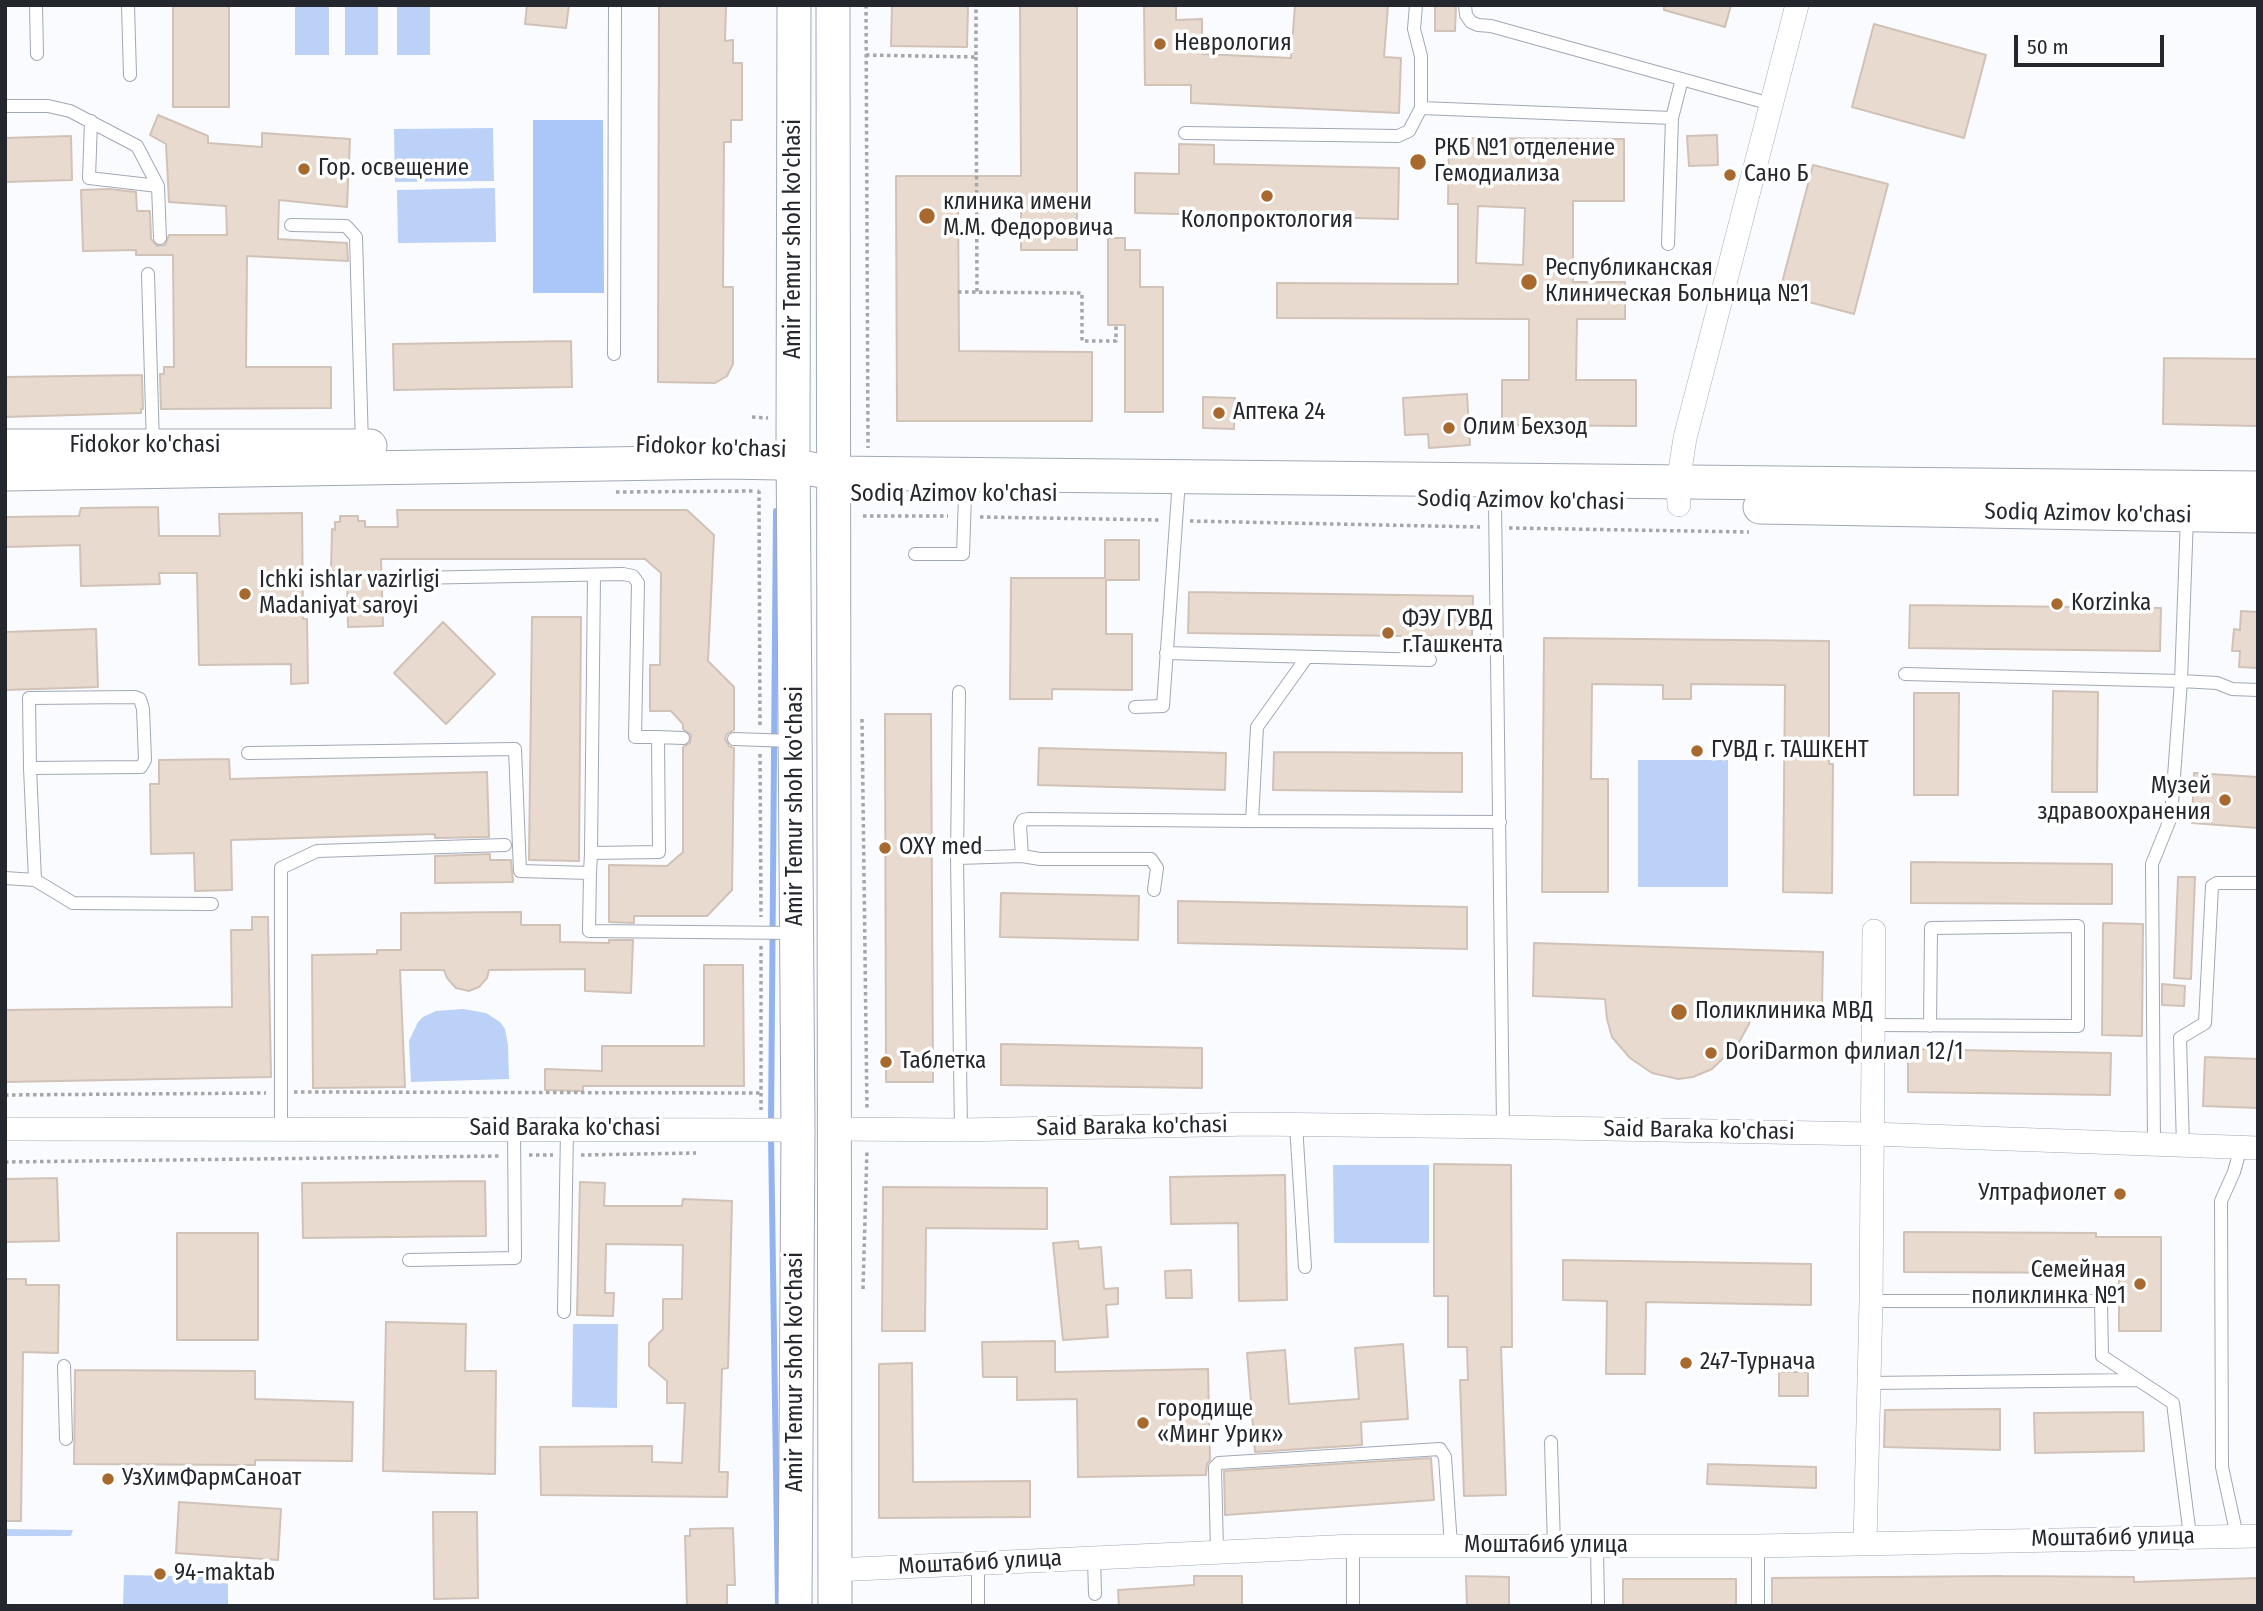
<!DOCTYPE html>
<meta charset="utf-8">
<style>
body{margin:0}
#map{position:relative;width:2263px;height:1611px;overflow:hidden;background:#fafbff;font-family:"Fira Sans Condensed",sans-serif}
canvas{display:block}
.frame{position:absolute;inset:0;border:7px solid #24272d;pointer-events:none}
.scale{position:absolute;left:2014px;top:35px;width:150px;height:32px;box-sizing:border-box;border:4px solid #24272d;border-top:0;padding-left:9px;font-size:21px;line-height:24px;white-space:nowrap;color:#24272d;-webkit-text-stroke:5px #fff;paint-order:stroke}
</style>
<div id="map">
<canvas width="2263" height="1611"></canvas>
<div class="frame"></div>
<div class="scale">50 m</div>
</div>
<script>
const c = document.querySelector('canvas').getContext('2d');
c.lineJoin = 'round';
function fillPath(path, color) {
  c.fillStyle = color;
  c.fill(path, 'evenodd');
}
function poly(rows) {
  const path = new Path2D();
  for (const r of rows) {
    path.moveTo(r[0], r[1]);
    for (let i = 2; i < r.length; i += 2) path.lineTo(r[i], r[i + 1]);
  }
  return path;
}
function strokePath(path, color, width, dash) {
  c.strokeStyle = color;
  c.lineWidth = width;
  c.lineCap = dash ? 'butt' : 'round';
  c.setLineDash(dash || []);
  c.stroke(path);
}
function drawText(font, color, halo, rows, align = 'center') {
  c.font = font + ' "Fira Sans Condensed",sans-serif';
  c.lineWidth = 7;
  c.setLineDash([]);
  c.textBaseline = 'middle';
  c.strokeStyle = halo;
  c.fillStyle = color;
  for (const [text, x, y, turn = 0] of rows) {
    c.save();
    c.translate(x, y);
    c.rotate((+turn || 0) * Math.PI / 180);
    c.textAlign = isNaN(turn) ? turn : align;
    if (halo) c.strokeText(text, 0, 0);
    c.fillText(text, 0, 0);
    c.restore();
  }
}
fillPath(poly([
 [295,5,329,5,329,55,295,55],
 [345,5,378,5,378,55,345,55],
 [397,5,430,5,430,55,397,55],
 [493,128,494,181,395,182,394,129],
 [495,188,496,242,398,243,397,190],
 [1638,760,1728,760,1728,887,1638,887],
 [463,1009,486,1013,500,1022,505,1029,508,1045,509,1079,411,1082,409,1041,418,1022,423,1017,436,1011],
 [1333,1165,1429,1165,1429,1243,1334,1243],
 [573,1324,618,1324,617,1408,572,1407],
 [5,1529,73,1530,71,1536,5,1536],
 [124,1575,228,1577,228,1606,123,1606]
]), '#bcd1f7');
fillPath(poly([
 [533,120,603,120,604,293,533,293]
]), '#abc6f8');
strokePath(poly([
 [771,1124,776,511],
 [771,1135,778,1606]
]), '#92b3f0', 6);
const building = poly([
 [173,5,229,5,229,107,173,107,173,5],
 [527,5,569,5,566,28,525,24,527,5],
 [659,5,726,5,725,41,733,40,733,63,742,63,742,120,731,120,731,142,724,142,723,287,733,287,733,364,727,376,715,383,658,382,659,5],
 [892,5,968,5,967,47,891,46,892,5],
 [1020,5,1077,5,1077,250,1021,250,1021,194,958,194,959,351,1092,352,1092,421,897,421,896,176,1021,176,1020,5],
 [1144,5,1176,5,1176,20,1202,19,1202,54,1291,58,1295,5,1388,5,1384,57,1401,58,1399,113,1191,103,1191,85,1145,85,1144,5],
 [1435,5,1456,5,1455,31,1435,31,1435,5],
 [1664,5,1731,5,1725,27,1664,10,1664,5],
 [1874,24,1986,55,1964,138,1852,107,1874,24],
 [158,115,208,136,208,143,262,147,262,133,350,139,347,207,279,200,278,239,347,243,348,261,247,256,246,367,331,367,331,408,161,409,160,374,164,374,164,367,174,367,173,255,136,255,136,250,83,251,81,190,109,189,136,192,137,211,150,211,151,239,157,246,165,245,169,235,227,235,226,206,169,202,166,144,150,135,158,115],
 [1717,135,1718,165,1689,166,1687,136,1717,135],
 [71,136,72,180,5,182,5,138,71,136],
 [1449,138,1624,139,1624,201,1573,201,1573,282,1625,282,1625,319,1577,319,1576,380,1636,380,1636,426,1502,425,1502,380,1529,380,1529,319,1277,318,1277,283,1458,284,1458,204,1448,204,1449,138],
 [1478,206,1525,208,1523,265,1476,263,1478,206],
 [1179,144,1214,145,1214,164,1399,168,1398,219,1135,213,1135,173,1179,174,1179,144],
 [1813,165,1888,184,1854,314,1779,294,1813,165],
 [1108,238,1125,238,1125,250,1140,250,1140,287,1163,287,1163,412,1125,412,1125,325,1108,325,1108,238],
 [571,341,572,387,394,390,393,344,571,341],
 [2164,358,2258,359,2258,426,2163,424,2164,358],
 [142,375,143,409,141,409,141,413,5,417,5,377,142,375],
 [1467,394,1470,445,1429,448,1428,434,1405,435,1403,398,1467,394],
 [1203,397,1235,398,1234,429,1203,428,1203,397],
 [158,507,159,536,220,536,219,514,302,513,303,619,307,619,308,683,291,684,291,664,199,665,197,573,159,573,160,584,81,586,80,545,5,547,5,517,79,516,81,508,158,507],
 [397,510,687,510,714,535,708,661,734,687,734,730,727,734,725,739,729,746,734,748,732,890,707,916,634,916,634,923,609,922,609,865,667,866,683,852,683,747,690,743,691,735,683,729,683,724,671,711,650,711,650,665,660,665,661,573,645,559,381,559,383,626,348,627,347,571,331,571,332,529,335,530,335,522,340,522,340,516,358,516,358,521,365,521,365,527,398,527,397,510],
 [1105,540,1139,540,1139,580,1106,580,1106,634,1132,634,1132,690,1052,689,1052,699,1010,699,1011,578,1105,578,1105,540],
 [1189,592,1473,596,1472,637,1188,633,1189,592],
 [1910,605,2161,608,2160,651,1909,648,1910,605],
 [2241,611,2258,612,2258,668,2239,667,2240,651,2232,651,2234,629,2240,630,2241,611],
 [532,617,581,617,579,861,529,860,532,617],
 [443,622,495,674,446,724,394,673,443,622],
 [96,629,98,687,5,690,5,632,96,629],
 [1544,638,1829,641,1829,764,1833,764,1832,893,1783,892,1785,685,1691,684,1691,699,1663,699,1663,685,1592,684,1591,779,1608,779,1608,892,1542,892,1544,638],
 [2053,691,2098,692,2097,792,2052,792,2053,691],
 [1914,693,1959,693,1958,795,1914,795,1914,693],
 [885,714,931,714,933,1082,886,1082,885,714],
 [1039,748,1226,753,1225,790,1038,785,1039,748],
 [1274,752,1462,753,1462,792,1273,790,1274,752],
 [229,759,230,779,487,772,489,837,435,838,435,834,231,840,232,890,195,891,194,853,151,854,150,784,159,784,159,760,229,759],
 [2194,773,2258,777,2258,828,2192,823,2194,773],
 [490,854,490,860,511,860,513,882,435,883,435,856,490,854],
 [1911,862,2112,864,2112,904,1911,903,1911,862],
 [2178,877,2195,877,2191,979,2174,978,2178,877],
 [1001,893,1139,896,1138,940,1000,937,1001,893],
 [1178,901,1467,907,1467,949,1178,943,1178,901],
 [521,912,521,925,560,925,560,942,609,943,609,940,633,940,631,993,585,991,585,969,489,970,487,978,479,987,469,991,456,988,447,978,444,970,400,970,405,1087,313,1088,312,955,377,954,377,950,401,950,401,913,521,912],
 [252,917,268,917,271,1077,5,1082,5,1010,232,1007,231,930,252,930,252,917],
 [2103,923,2143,924,2142,1036,2102,1035,2103,923],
 [1534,943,1823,952,1822,1006,1754,1003,1749,1024,1738,1044,1712,1069,1693,1077,1678,1079,1652,1073,1630,1058,1612,1037,1607,1019,1605,999,1533,996,1534,943],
 [704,965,743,965,744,1086,583,1086,583,1091,545,1090,545,1069,602,1071,602,1046,704,1046,704,965],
 [2162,984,2185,986,2184,1006,2162,1005,2162,984],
 [1001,1044,1202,1048,1202,1088,1001,1085,1001,1044],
 [1908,1049,2111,1053,2110,1095,1908,1092,1908,1049],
 [2205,1057,2258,1059,2258,1108,2203,1106,2205,1057],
 [1434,1164,1511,1165,1512,1347,1501,1347,1506,1495,1464,1496,1460,1380,1468,1380,1467,1347,1448,1347,1448,1296,1434,1296,1434,1164],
 [1285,1175,1287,1300,1239,1301,1238,1223,1171,1224,1170,1177,1285,1175],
 [57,1178,59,1241,5,1242,5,1179,57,1178],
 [485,1181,486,1236,303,1238,302,1183,485,1181],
 [580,1182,605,1183,604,1206,682,1206,683,1199,732,1201,728,1368,722,1369,719,1472,728,1472,727,1497,541,1495,540,1447,652,1446,652,1462,682,1463,685,1403,667,1403,667,1381,649,1366,649,1343,663,1329,663,1299,682,1299,683,1245,606,1244,605,1293,614,1293,613,1316,577,1315,580,1182],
 [883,1187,1047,1188,1047,1229,926,1228,925,1331,882,1331,883,1187],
 [1904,1232,2096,1233,2096,1237,2161,1237,2161,1331,2119,1331,2119,1273,1904,1272,1904,1232],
 [177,1233,258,1233,258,1340,177,1340,177,1233],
 [1078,1241,1079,1249,1101,1247,1104,1289,1118,1288,1118,1304,1106,1305,1108,1337,1063,1340,1053,1243,1078,1241],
 [1563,1260,1811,1264,1811,1305,1646,1302,1645,1374,1606,1374,1607,1301,1563,1300,1563,1260],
 [1191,1270,1192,1298,1166,1298,1165,1271,1191,1270],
 [5,1279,26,1279,26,1285,59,1285,58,1353,23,1352,21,1521,5,1521,5,1279],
 [386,1322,466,1324,465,1371,496,1371,495,1474,383,1471,386,1322],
 [1055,1341,1055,1372,1208,1369,1210,1460,1207,1464,1206,1475,1078,1477,1077,1399,1017,1400,1017,1377,983,1377,982,1342,1055,1341],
 [1403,1344,1408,1419,1361,1422,1362,1445,1255,1452,1247,1353,1285,1350,1289,1404,1359,1399,1355,1348,1403,1344],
 [912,1363,913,1482,1030,1481,1030,1517,879,1518,879,1364,912,1363],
 [75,1370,255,1371,255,1399,353,1402,352,1461,255,1460,255,1465,74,1464,75,1370],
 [1779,1372,1808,1372,1808,1396,1779,1396,1779,1372],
 [2000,1409,2000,1450,1884,1447,1885,1410,2000,1409],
 [2143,1412,2144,1451,2035,1453,2034,1413,2143,1412],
 [1431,1458,1434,1500,1225,1515,1224,1471,1431,1458],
 [1708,1464,1816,1467,1816,1488,1707,1484,1708,1464],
 [179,1502,281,1509,278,1560,176,1553,179,1502],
 [433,1512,477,1512,478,1598,434,1599,433,1512],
 [733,1528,735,1585,727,1585,727,1606,687,1606,685,1536,690,1536,690,1529,733,1528],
 [1194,1576,1242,1576,1242,1606,1119,1606,1118,1590,1194,1585,1194,1576],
 [1466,1576,1509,1577,1509,1606,1467,1606,1466,1576],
 [2002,1576,2134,1577,2134,1582,2258,1578,2258,1606,1772,1606,1772,1578,2002,1576],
 [1623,1579,1736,1579,1736,1606,1623,1606,1623,1579]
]);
fillPath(building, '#e9dacf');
strokePath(building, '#d0c2b7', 2);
const service = poly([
 [36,5,37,54],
 [128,5,130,75],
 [1465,5,1466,15,1471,22,1478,25,1491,26,1771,104],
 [5,106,48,106,70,111,137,146,158,186,160,238],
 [1421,108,1672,118],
 [91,121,89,178,158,186],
 [1185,133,1398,136,1409,131,1421,108,1421,56,1414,29,1416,5],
 [291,225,346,226,356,237,362,445],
 [1668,244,1672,118,1682,79],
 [148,274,153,446],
 [614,354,615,5],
 [1495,501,1503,1127],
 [915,554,963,554,965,496],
 [411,578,623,574,633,576,638,583,635,737,658,737,659,852,591,853,590,873],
 [1166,653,1430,660],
 [1905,674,2181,681,2187,517],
 [959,692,957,858,961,1130],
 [1135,707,1163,706,1178,494],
 [658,737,683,738],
 [734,739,793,741],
 [248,753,515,749,520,871,590,873,589,931,796,933],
 [30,768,141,767,145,760,143,709,140,699,135,697,29,698,30,768,35,880],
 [1252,821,1500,822],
 [591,853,594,575],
 [1022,856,1040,859,1151,859,1157,868,1154,890],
 [957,858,1022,856,1020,826,1023,820,1028,819,1252,821,1257,727,1307,657],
 [5,878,35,880,73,903,212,904],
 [1873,1025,2078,1026,2078,926,1931,928,1930,1026],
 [1296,1125,1305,1267],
 [281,1129,281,868,317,851,505,845],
 [2154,1145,2152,864,2171,817,2181,681,2217,683,2232,689,2258,690],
 [2183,1146,2180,1038,2205,1023,2212,886,2217,883,2258,883],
 [409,1260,515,1258,514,1129],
 [1871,1301,2101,1301,2102,1356,2173,1403,2190,1536],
 [564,1312,567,1129],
 [64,1366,66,1439],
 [1869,1383,2138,1380],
 [1551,1442,1554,1546],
 [2237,1536,2222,1467,2221,1201,2234,1172,2241,1147],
 [1353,1546,1353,1606],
 [1597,1546,1598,1606],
 [1217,1552,1215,1467,1219,1463,1440,1449,1445,1457,1451,1546],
 [1094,1558,1095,1594],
 [978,1563,978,1606],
 [1758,1606,1758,1546]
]);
const minor = poly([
 [1679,505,1678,483,1685,438,1797,5],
 [5,1129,798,1130],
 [834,1129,961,1130,1253,1124,1503,1127,1872,1134,2258,1148],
 [1865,1543,1871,1301,1874,931],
 [835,1570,1353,1546,1758,1546,2258,1536]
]);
const secondary = poly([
 [794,5,793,448,798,1130,795,1606],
 [833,5,835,1606],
 [5,446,370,446],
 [5,474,726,462,779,463,833,473,2258,488],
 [1760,507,2258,516]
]);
strokePath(service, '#a0a8b6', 14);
strokePath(minor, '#a0a8b6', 24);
strokePath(secondary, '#a0a8b6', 35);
strokePath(poly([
 [866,5,868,448],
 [866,55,976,57,976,5],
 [976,57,977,292],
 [958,292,1082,293,1082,341,1116,341,1116,325],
 [752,417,768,418],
 [616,492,756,491],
 [863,516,948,516],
 [980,517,1162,520],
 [1190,521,1480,527],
 [1509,528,1749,532],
 [862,719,867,1110],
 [760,725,759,491,762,490],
 [760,754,761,917],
 [761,946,761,1110],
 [294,1092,761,1093],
 [5,1095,266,1093],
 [529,1155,553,1155],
 [581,1155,696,1153],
 [5,1162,500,1156],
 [863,1289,867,1149]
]), '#a4a6aa', 3.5, [3.5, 3.5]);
strokePath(service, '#fff', 12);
strokePath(minor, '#fff', 23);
strokePath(secondary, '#fff', 33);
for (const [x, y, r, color] of [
 [1160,44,7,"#a7692e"],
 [1418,162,9,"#a7692e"],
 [304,169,7,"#a7692e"],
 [1730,175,7,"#a7692e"],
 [1267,196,7,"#a7692e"],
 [927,216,9,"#a7692e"],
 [1529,282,9,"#a7692e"],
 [1219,413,7,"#a7692e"],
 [1449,428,7,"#a7692e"],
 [245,594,7,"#a7692e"],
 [2057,604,7,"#a7692e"],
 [1388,633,7,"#a7692e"],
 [1697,751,7,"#a7692e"],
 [2225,800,7,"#a7692e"],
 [885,848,7,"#a7692e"],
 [1679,1012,9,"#a7692e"],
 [1711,1053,7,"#a7692e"],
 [886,1062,7,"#a7692e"],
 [2120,1194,7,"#a7692e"],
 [2140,1284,7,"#a7692e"],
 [1686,1363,7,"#a7692e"],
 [1143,1423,7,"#a7692e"],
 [108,1479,7,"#a7692e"],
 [160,1574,7,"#a7692e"]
]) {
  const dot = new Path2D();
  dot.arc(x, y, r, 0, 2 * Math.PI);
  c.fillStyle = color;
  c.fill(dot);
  strokePath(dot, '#fff', 2.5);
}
drawText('23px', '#24272d', '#fff', [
 ["Неврология",1174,44],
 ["РКБ №1 отделение",1434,149],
 ["Гемодиализа",1434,175],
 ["Гор. освещение",318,169],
 ["Сано Б",1744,175],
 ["клиника имени",943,203],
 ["М.М. Федоровича",943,229],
 ["Колопроктология",1267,221,"center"],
 ["Республиканская",1545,269],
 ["Клиническая Больница №1",1545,295],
 ["Аптека 24",1233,413],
 ["Олим Бехзод",1463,428],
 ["Ichki ishlar vazirligi",259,581],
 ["Madaniyat saroyi",259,607],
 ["Korzinka",2071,604],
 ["ФЭУ ГУВД",1402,620],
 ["г.Ташкента",1402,646],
 ["ГУВД г. ТАШКЕНТ",1711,751],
 ["Музей",2211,787,"right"],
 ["здравоохранения",2211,813,"right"],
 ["OXY med",899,848],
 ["Поликлиника МВД",1695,1012],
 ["DoriDarmon филиал 12/1",1725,1053],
 ["Таблетка",900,1062],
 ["Ултрафиолет",2106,1194,"right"],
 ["Семейная",2126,1271,"right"],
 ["поликлинка №1",2126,1297,"right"],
 ["247-Турнача",1700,1363],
 ["городище",1157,1410],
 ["«Минг Урик»",1157,1436],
 ["УзХимФармСаноат",122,1479],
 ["94-maktab",174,1574]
], 'left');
drawText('23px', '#24272d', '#fff', [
 ["Amir Temur shoh ko'chasi",794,239,-90],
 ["Fidokor ko'chasi",145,446],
 ["Fidokor ko'chasi",711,448,2],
 ["Sodiq Azimov ko'chasi",954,495],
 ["Sodiq Azimov ko'chasi",1521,501,1],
 ["Sodiq Azimov ko'chasi",2088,514,1],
 ["Amir Temur shoh ko'chasi",796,806,-90],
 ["Said Baraka ko'chasi",1132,1127,-1],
 ["Said Baraka ko'chasi",565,1129],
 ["Said Baraka ko'chasi",1699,1131,1],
 ["Amir Temur shoh ko'chasi",796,1372,-90],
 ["Моштабиб улица",2113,1538,-1],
 ["Моштабиб улица",1546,1546],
 ["Моштабиб улица",980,1563,-3]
]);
</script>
